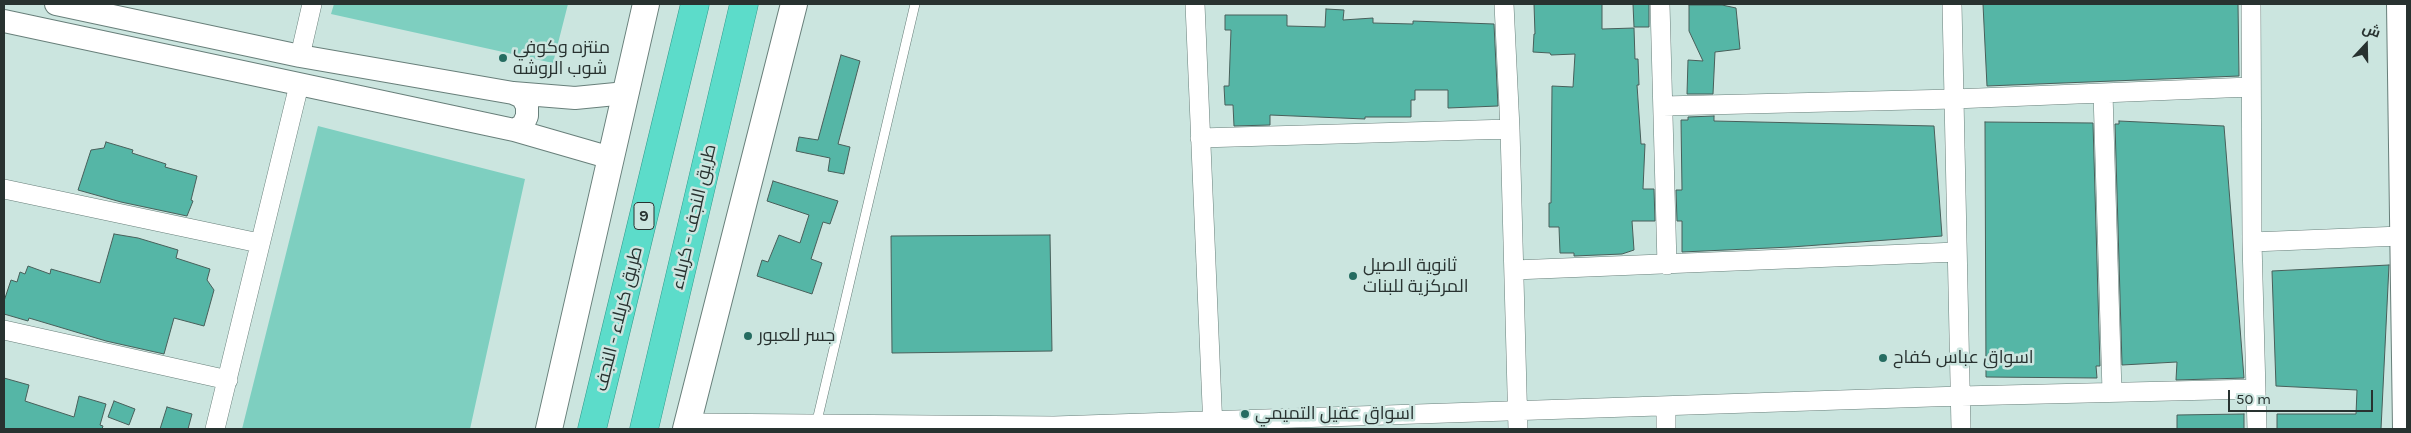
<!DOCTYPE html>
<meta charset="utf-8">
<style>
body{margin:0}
#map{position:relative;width:2411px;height:433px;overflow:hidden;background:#cbe5df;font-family:Karla,Cairo,sans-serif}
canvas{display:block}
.frame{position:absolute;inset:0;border:5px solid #283230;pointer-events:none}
.north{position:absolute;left:2341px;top:20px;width:50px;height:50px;-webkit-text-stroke:4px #cbe5df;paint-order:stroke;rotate:21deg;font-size:14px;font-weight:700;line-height:20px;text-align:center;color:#283230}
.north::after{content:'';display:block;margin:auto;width:18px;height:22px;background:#283230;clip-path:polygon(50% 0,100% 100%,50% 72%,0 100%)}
.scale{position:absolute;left:2228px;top:390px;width:145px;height:22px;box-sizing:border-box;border:2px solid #283230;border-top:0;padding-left:6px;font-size:15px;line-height:18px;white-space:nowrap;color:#283230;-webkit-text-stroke:4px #cbe5df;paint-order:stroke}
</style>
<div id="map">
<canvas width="2411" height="433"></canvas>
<div class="frame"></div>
<div class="north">ش</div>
<div class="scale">50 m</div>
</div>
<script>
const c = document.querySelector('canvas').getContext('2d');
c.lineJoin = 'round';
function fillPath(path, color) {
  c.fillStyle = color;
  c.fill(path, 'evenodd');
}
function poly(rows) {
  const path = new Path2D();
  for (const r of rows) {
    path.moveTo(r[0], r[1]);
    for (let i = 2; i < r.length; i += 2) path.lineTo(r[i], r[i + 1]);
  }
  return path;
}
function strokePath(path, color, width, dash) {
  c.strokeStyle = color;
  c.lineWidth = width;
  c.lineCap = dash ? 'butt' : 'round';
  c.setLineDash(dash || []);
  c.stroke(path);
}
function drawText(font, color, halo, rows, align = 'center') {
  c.font = font + ' Karla,Cairo,sans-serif';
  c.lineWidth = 5;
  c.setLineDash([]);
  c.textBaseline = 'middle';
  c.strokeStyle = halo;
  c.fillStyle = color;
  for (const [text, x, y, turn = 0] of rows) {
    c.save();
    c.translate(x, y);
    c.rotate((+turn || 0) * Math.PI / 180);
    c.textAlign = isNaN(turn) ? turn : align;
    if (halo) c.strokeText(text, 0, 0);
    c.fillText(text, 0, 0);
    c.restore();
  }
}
fillPath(poly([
 [334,4,568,4,553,63,331,14],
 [318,126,525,179,470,429,242,429]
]), '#7ecfc0');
const building = poly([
 [1534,4,1602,4,1602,29,1634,28,1635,59,1638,59,1639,85,1637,85,1641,144,1645,144,1643,189,1654,189,1655,221,1632,221,1634,250,1622,254,1574,256,1574,253,1560,253,1559,227,1549,227,1549,203,1551,203,1552,86,1573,87,1575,54,1551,55,1550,53,1533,52,1534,34,1535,34,1534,4],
 [1633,4,1649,4,1649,27,1634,27,1633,4],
 [1983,4,2238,4,2239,76,1987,86,1983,4],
 [1689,5,1722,5,1736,8,1740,49,1715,52,1713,94,1687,94,1688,60,1703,61,1689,31,1689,5],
 [1326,9,1344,10,1343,20,1373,18,1373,23,1413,24,1413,21,1494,24,1498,106,1448,108,1448,90,1415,90,1415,100,1411,100,1411,117,1365,117,1365,119,1270,115,1270,125,1234,126,1233,105,1225,105,1224,86,1229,86,1231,30,1225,30,1225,15,1287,15,1287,26,1325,27,1326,9],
 [841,55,860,61,838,144,850,147,844,174,828,171,830,158,796,151,799,137,818,140,841,55],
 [1714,116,1714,121,1934,126,1942,236,1791,247,1682,252,1682,221,1677,221,1676,190,1682,190,1681,120,1688,120,1688,117,1714,116],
 [2119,121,2224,126,2244,378,2176,380,2177,362,2122,365,2115,124,2119,124,2119,121],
 [1985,122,2093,123,2100,366,2096,366,2097,378,1986,377,1985,122],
 [106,142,133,150,132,153,166,164,165,167,197,176,191,200,193,201,187,216,121,202,78,190,91,150,104,148,106,142],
 [773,181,838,201,830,224,823,222,811,259,822,263,812,294,757,276,762,260,768,262,779,235,800,243,809,215,767,201,773,181],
 [114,234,138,238,178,250,176,258,210,269,207,280,214,290,204,326,174,318,164,354,106,341,29,318,28,321,4,314,4,301,11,280,17,282,20,272,25,274,28,266,50,274,51,269,100,283,114,234],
 [1050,235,1052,351,892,353,891,236,1050,235],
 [2389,265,2381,429,2277,429,2277,414,2356,414,2357,390,2276,386,2272,271,2389,265],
 [4,378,29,385,25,401,74,417,79,396,106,404,100,425,103,426,102,429,4,429,4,378],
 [114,401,135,409,129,425,108,417,114,401],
 [167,407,192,414,188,429,160,429,167,407],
 [2244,414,2244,429,2177,429,2177,415,2244,414]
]);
fillPath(building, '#55b6a6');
strokePath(building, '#485f5a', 1);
const service = poly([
 [816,425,915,4]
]);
const minor = poly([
 [1195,4,1213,429],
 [1504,4,1510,129,1518,429],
 [1660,4,1667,265],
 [1952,4,1961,429],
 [2251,4,2252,242,2257,429],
 [300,56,312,4],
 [2103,93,2112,392],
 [1663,106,1954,99,2250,87],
 [1200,138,1510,129],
 [4,189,259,243],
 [2252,242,2401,236],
 [1514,270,1957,252],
 [4,330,228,380],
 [1666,406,1666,429],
 [687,423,1054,426,1961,396,2256,389],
 [215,429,299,85]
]);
const tertiary = poly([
 [56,4,300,56,513,93,575,98,626,93],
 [2398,4,2404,429],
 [4,21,514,130,611,158],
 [513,93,522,97,527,106,527,116,523,125,514,130]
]);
const secondary = poly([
 [549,429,646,4],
 [686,429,794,4]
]);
const trunk = poly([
 [592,429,695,4],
 [644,429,744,4]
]);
strokePath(service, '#687f7a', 10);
strokePath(minor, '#687f7a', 20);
strokePath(tertiary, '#687f7a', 24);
strokePath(secondary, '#687f7a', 28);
strokePath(trunk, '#309b8c', 29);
strokePath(service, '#fff', 9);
strokePath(minor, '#fff', 19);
strokePath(tertiary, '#fff', 22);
strokePath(secondary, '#fff', 26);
strokePath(trunk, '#5cdcca', 28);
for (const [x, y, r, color] of [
 [503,58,5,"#256c61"],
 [1353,276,5,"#256c61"],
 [748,336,5,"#256c61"],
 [1883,358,5,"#256c61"],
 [1245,414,5,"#256c61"]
]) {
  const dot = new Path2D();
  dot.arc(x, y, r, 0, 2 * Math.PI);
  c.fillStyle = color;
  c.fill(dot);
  strokePath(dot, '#cbe5df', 2);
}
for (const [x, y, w] of [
 [644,216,20]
]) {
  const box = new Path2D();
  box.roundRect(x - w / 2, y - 13.5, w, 27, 4);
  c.fillStyle = '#cbe5df';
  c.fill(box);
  strokePath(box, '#283230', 1);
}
drawText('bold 16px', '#283230', null, [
 ["9",644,216]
]);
drawText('18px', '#283230', '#cbe5df', [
 ["منتزه وكوفي",513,48],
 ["شوب الروشه",513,69],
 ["ثانوية الاصيل",1363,266],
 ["المركزية للبنات",1363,287],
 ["جسر للعبور",758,336],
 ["اسواق عباس كفاح",1893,358],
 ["اسواق عقيل التميمي",1255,414]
], 'left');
drawText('18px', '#283230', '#cbe5df', [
 ["طريق النجف - کربلاء",694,217,-77],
 ["طريق کربلاء - النجف",619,319,-76]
]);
</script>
